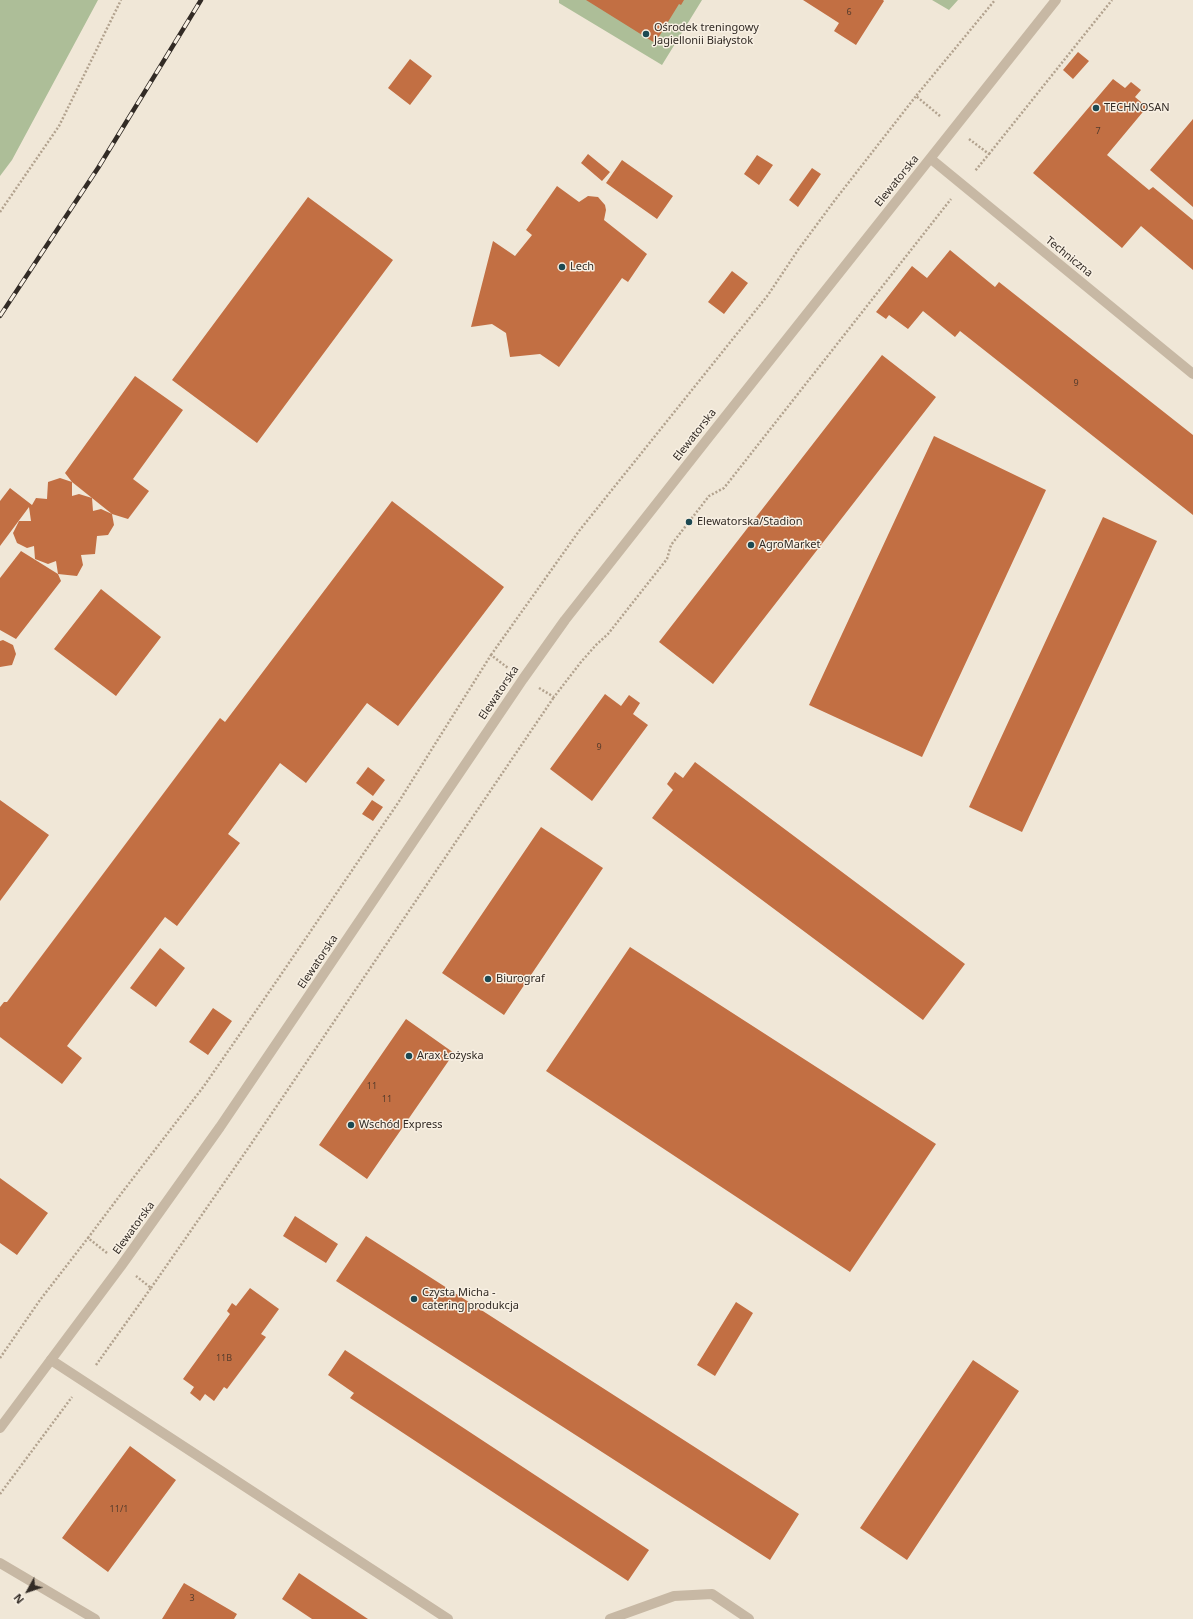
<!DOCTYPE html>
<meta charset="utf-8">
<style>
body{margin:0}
#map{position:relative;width:1193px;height:1619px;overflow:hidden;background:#f0e7d7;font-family:"Noto Sans",sans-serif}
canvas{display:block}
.north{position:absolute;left:8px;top:1571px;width:40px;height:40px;-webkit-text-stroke:3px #f8f0e3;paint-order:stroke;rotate:230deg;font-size:11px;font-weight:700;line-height:16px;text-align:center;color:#322b25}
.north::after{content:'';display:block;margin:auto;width:14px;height:18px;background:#322b25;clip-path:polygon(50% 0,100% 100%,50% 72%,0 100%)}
</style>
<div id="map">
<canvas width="1193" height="1619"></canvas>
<div class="north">N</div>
</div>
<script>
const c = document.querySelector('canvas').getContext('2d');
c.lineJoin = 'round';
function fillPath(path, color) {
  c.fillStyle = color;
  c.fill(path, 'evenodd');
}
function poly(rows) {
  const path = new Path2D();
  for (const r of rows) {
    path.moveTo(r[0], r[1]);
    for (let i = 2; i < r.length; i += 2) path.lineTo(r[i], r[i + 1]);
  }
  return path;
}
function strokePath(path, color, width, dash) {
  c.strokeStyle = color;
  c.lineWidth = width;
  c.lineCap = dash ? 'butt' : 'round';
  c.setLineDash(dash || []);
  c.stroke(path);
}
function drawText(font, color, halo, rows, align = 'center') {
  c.font = font + ' "Noto Sans",sans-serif';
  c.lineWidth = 3;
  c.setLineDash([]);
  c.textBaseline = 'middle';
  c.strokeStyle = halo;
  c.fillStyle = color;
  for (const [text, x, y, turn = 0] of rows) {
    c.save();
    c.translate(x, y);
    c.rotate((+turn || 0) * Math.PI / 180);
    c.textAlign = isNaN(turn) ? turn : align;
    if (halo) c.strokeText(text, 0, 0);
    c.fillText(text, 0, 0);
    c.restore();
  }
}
fillPath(poly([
 [0,0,98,0,12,160,0,176],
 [559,0,702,0,662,65,559,3],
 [932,0,958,0,949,10]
]), '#adbe98');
fillPath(poly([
 [586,0,684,0,681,5,679,4,655,43],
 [803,0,883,0,884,1,856,45,834,31,839,23],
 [1078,52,1089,61,1073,79,1063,70],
 [410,59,432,76,410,105,388,88],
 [1113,79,1125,88,1131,82,1141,90,1135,97,1147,107,1107,155,1149,190,1153,187,1193,220,1193,270,1141,226,1122,248,1033,173],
 [1193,119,1193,207,1150,170],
 [588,154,610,172,602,181,581,163],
 [757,155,773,165,759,185,744,174],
 [622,160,673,196,657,219,606,183],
 [812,168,821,174,798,207,789,200],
 [557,186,579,202,588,196,598,197,605,205,606,210,604,220,647,254,628,282,622,278,559,367,540,354,510,357,506,333,492,324,471,327,493,241,515,256,532,235,526,230],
 [308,197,393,260,257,443,172,380],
 [950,250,995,287,999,282,1193,435,1193,515,960,331,955,337,923,311,908,329,889,315,886,319,876,312,912,266,927,278],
 [732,271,748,283,724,314,708,302],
 [882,355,936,397,713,684,659,642],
 [135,376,183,410,133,479,149,491,128,519,112,514,72,482,65,473],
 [934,436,1046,490,922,757,809,705],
 [60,478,72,482,72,496,79,494,92,498,93,511,101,509,112,514,114,525,108,535,97,536,95,554,81,555,83,565,77,576,58,574,56,561,48,564,35,559,34,546,27,548,17,543,13,533,19,521,31,521,29,507,0,546,0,501,10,488,32,505,36,498,47,499,48,482],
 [392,501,504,587,398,726,367,703,306,783,280,763,228,834,240,843,177,926,165,917,67,1046,82,1058,62,1084,0,1037,0,1007,4,1002,7,1002,220,718,225,722],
 [1103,517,1157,541,1022,832,969,807],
 [21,551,58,574,61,581,16,639,0,630,0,578],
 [101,589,161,637,116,696,54,649],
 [3,640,13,645,16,654,12,665,0,667,0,641],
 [605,694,621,706,629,695,640,703,633,714,648,725,592,801,550,769],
 [695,762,965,964,923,1020,652,818,673,790,667,784,675,772,683,778],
 [368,767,385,780,373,796,356,783],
 [0,800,49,835,0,901],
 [372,800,383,807,373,821,362,814],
 [541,827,603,868,504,1015,442,973],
 [630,947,936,1144,850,1272,546,1071],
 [160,948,185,968,156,1007,130,988],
 [213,1008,232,1021,208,1055,189,1042],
 [406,1019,454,1053,367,1179,319,1145],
 [0,1178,48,1213,17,1255,0,1243],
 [295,1216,338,1244,326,1263,283,1236],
 [366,1236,799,1514,770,1560,336,1281],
 [250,1288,279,1309,261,1334,266,1337,227,1389,224,1387,214,1401,205,1394,200,1401,190,1393,194,1387,183,1379,230,1314,227,1311,232,1303,236,1306],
 [736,1302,753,1313,715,1376,697,1365],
 [345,1350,649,1550,628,1581,350,1398,354,1393,328,1375],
 [973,1360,1019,1391,907,1560,860,1528],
 [130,1446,176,1480,108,1572,62,1538],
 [299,1573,368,1619,312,1619,282,1599],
 [184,1583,237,1614,234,1619,162,1619]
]), '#c26f43');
strokePath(poly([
 [940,116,916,96,995,0],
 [969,139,989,154,975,171],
 [989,154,1112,0],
 [0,212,59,126,121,0],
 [491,655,579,531,768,295,798,250,835,200,916,96],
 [539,688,554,697,581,662,596,645,608,634,667,559,671,545,709,496,724,488,951,199],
 [107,1253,88,1238,124,1190,204,1086,278,979,398,803,491,655,508,668],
 [151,1288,249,1147,554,697],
 [0,1358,40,1300,88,1238],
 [96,1365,151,1288,136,1276],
 [0,1494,72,1397]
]), '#b2a28e', 2.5, [2, 2]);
strokePath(poly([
 [51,1360,448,1619],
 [610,1619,674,1596,712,1594,749,1619]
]), '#c7b8a4', 10);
strokePath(poly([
 [931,159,1193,374],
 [0,1563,95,1619]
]), '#c7b8a4', 10);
strokePath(poly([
 [0,1428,121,1266,220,1127,523,679,565,620,709,437,1056,0]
]), '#c7b8a4', 10);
const rail = poly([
 [0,316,98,168,201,0]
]);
strokePath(rail, '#322b25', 4.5);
strokePath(rail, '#f8f0e3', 3, [9]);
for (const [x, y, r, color] of [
 [646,34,4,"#1d4952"],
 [1096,108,4,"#1d4952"],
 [562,267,4,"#1d4952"],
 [689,522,4,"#1d4952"],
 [751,545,4,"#1d4952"],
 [488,979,4,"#1d4952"],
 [409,1056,4,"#1d4952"],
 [351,1125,4,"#1d4952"],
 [414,1299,4,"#1d4952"]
]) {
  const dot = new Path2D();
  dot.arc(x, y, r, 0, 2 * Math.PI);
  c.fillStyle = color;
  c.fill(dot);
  strokePath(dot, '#f8f0e3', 1.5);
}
drawText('9px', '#563c2c', null, [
 ["6",849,12],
 ["7",1098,131],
 ["9",1076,383],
 ["9",599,747],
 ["11",372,1086],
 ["11",387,1099],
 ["11B",224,1358],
 ["11/1",119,1509],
 ["3",192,1598]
]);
drawText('11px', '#322b25', '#f8f0e3', [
 ["Ośrodek treningowy",654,28],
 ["Jagiellonii Białystok",654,41],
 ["TECHNOSAN",1104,108],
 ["Lech",570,267],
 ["Elewatorska/Stadion",697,522],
 ["AgroMarket",759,545],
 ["Biurograf",496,979],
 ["Arax Łożyska",417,1056],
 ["Wschód Express",359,1125],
 ["Czysta Micha -",422,1293],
 ["catering produkcja",422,1306]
], 'left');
drawText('11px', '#322b25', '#f8f0e3', [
 ["Elewatorska",897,181,-51],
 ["Techniczna",1069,257,39],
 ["Elewatorska",695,435,-52],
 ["Elewatorska",499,693,-56],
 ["Elewatorska",318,962,-56],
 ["Elewatorska",134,1228,-54]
]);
</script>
